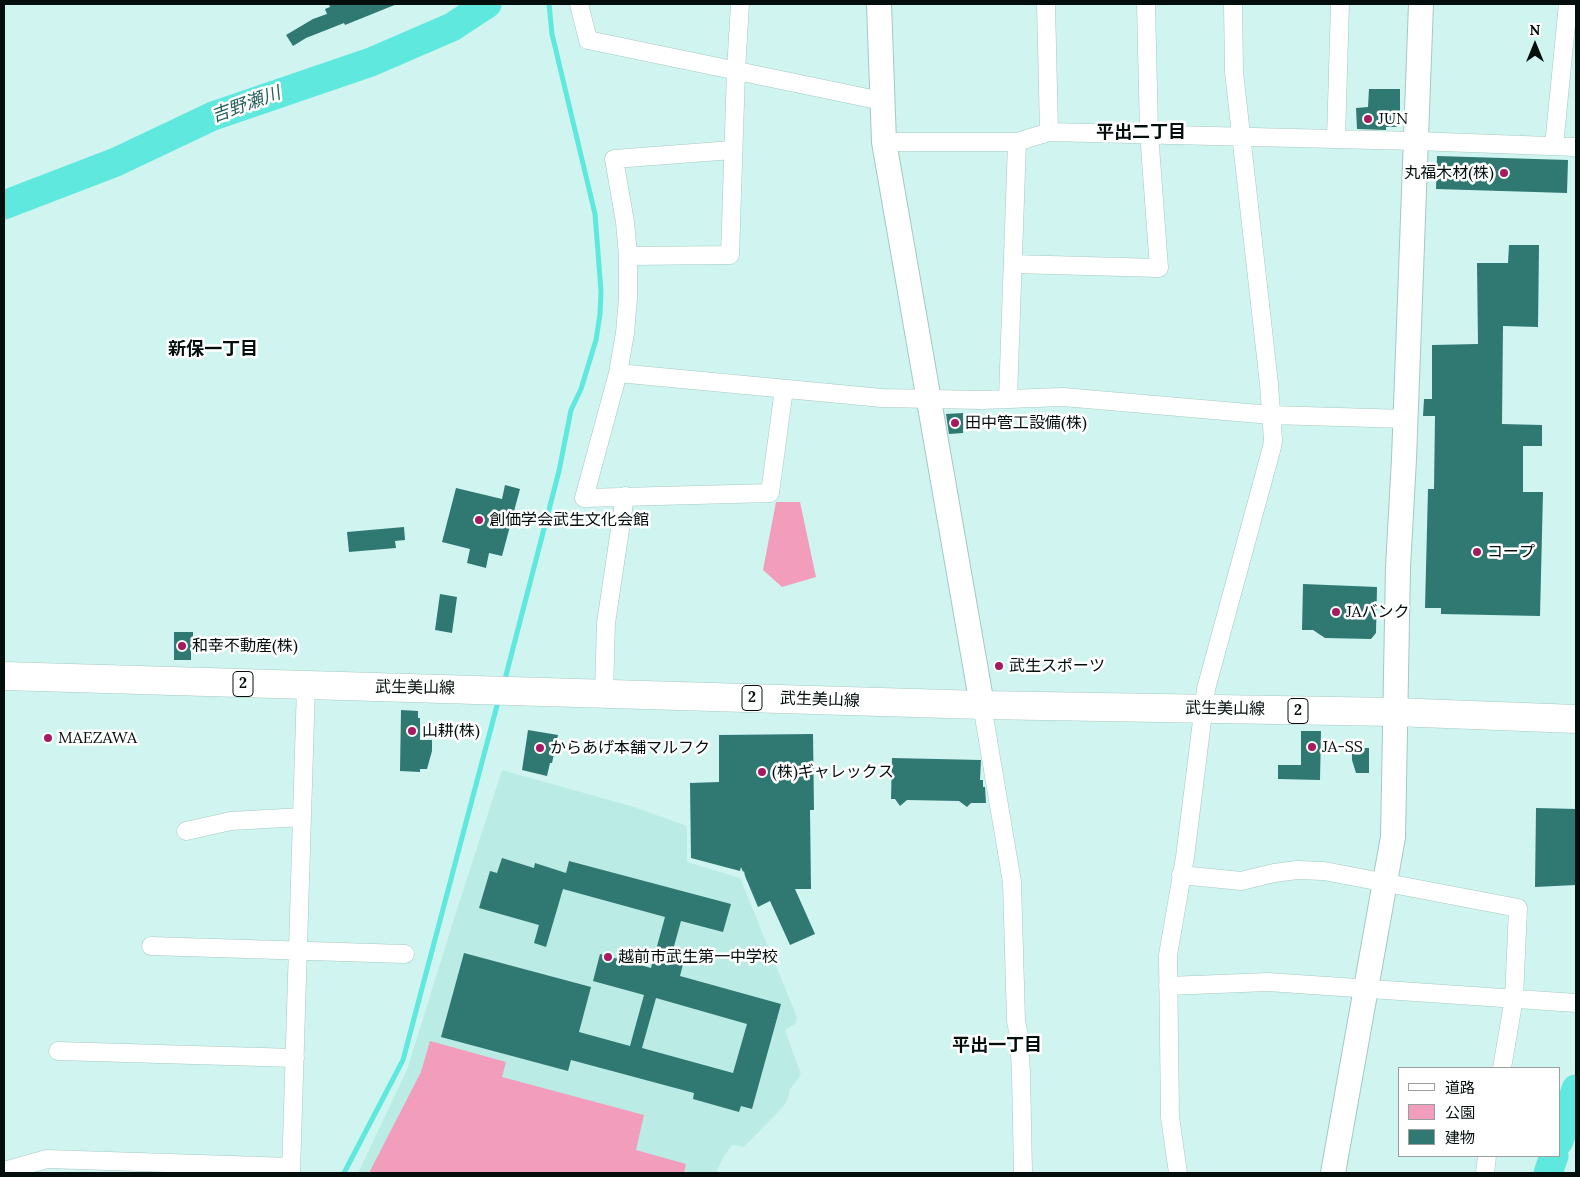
<!DOCTYPE html>
<meta charset="utf-8">
<style>
body{margin:0}
#map{position:relative;width:1580px;height:1177px;overflow:hidden;background:#d0f5f1;font-family:Lora,"Noto Sans JP",serif}
canvas{display:block}
.frame{position:absolute;inset:0;border:5px solid #030e0d;pointer-events:none}
.legend{position:absolute;left:1398px;top:1067px;width:162px;height:90px;box-sizing:border-box;background:#fff;border:1px solid #9a9f9e;margin:0;padding:6px 9px;list-style:none;font-size:15px;color:#030e0d}
.legend li{display:flex;align-items:center;gap:10px;height:25px}
.legend b{width:25px;border:1px solid #9a9f9e}
.north{position:absolute;left:1510px;top:20px;width:50px;height:50px;-webkit-text-stroke:4px #fff;paint-order:stroke;rotate:0deg;font-size:14px;font-weight:700;line-height:20px;text-align:center;color:#030e0d}
.north::after{content:'';display:block;margin:auto;width:18px;height:22px;background:#030e0d;clip-path:polygon(50% 0,100% 100%,50% 72%,0 100%)}
</style>
<div id="map">
<canvas width="1580" height="1177"></canvas>
<div class="frame"></div>
<ul class="legend">
<li><b style="height:6px;background:#fff"></b>道路</li>
<li><b style="height:14px;background:#f39dbc"></b>公園</li>
<li><b style="height:14px;background:#307872"></b>建物</li>
</ul>
<div class="north">N</div>
</div>
<script>
const c = document.querySelector('canvas').getContext('2d');
c.lineJoin = 'round';
function fillPath(path, color) {
  c.fillStyle = color;
  c.fill(path, 'evenodd');
}
function poly(rows) {
  const path = new Path2D();
  for (const r of rows) {
    path.moveTo(r[0], r[1]);
    for (let i = 2; i < r.length; i += 2) path.lineTo(r[i], r[i + 1]);
  }
  return path;
}
function strokePath(path, color, width, dash) {
  c.strokeStyle = color;
  c.lineWidth = width;
  c.lineCap = dash ? 'butt' : 'round';
  c.setLineDash(dash || []);
  c.stroke(path);
}
function drawText(font, color, halo, rows, align = 'center') {
  c.font = font + ' Lora,"Noto Sans JP",serif';
  c.lineWidth = 5;
  c.setLineDash([]);
  c.textBaseline = 'middle';
  c.strokeStyle = halo;
  c.fillStyle = color;
  for (const [text, x, y, turn = 0] of rows) {
    c.save();
    c.translate(x, y);
    c.rotate((+turn || 0) * Math.PI / 180);
    c.textAlign = isNaN(turn) ? turn : align;
    if (halo) c.strokeText(text, 0, 0);
    c.fillText(text, 0, 0);
    c.restore();
  }
}
fillPath(poly([
 [502,770,634,807,687,826,687,862,740,878,797,1017,796,1023,785,1030,801,1075,790,1089,788,1099,783,1107,744,1147,732,1145,724,1156,716,1173,358,1173,407,1070,453,922]
]), '#bbebe5');
fillPath(poly([
 [776,502,800,502,816,577,782,587,763,570],
 [430,1041,506,1062,502,1077,644,1115,636,1150,686,1164,684,1173,369,1173,421,1072]
]), '#f39dbc');
strokePath(poly([
 [504,683,559,471,571,410,581,389,596,340,600,314,601,291,595,214,552,34,549,4],
 [344,1173,403,1060,499,698]
]), '#5fe8dd', 5);
strokePath(poly([
 [4,205,116,162,213,116,371,62,452,27,487,4],
 [1559,1141,1576,1089],
 [1548,1173,1554,1156]
]), '#5fe8dd', 29);
fillPath(poly([
 [329,4,397,4,345,25,344,23,306,38,293,46,286,35,313,19,327,14,325,9,330,7],
 [1369,89,1400,89,1400,111,1398,111,1397,127,1386,127,1386,130,1357,129,1356,108,1368,107],
 [1437,156,1568,160,1567,193,1436,189],
 [1509,245,1539,245,1538,327,1503,326,1502,424,1542,425,1542,446,1523,446,1523,492,1543,492,1540,616,1441,614,1441,608,1425,608,1428,489,1434,489,1435,416,1423,416,1424,399,1432,399,1432,345,1478,344,1477,263,1508,263],
 [963,413,963,433,949,434,946,414],
 [505,485,520,489,502,556,489,553,486,568,467,563,470,549,442,542,456,488,502,499],
 [404,527,405,540,395,541,396,548,349,552,347,532],
 [1303,584,1377,587,1376,633,1371,639,1325,638,1313,630,1302,630],
 [440,594,457,597,452,633,435,630],
 [174,632,193,632,193,649,191,649,191,660,174,660],
 [401,710,418,711,418,718,420,718,420,740,432,740,432,751,427,769,420,769,420,772,400,771],
 [528,730,558,735,552,763,550,763,547,776,522,770],
 [1301,731,1321,731,1320,780,1278,779,1278,765,1301,765],
 [813,734,814,810,810,810,811,889,795,889,815,934,790,945,770,901,758,907,745,876,744,871,743,872,741,867,740,871,691,858,690,783,719,782,719,735],
 [1352,741,1364,741,1364,748,1369,748,1369,773,1356,773,1352,760],
 [892,758,981,760,980,780,983,780,983,787,985,787,986,803,971,803,967,807,959,801,907,800,900,806,895,799,891,799],
 [1536,808,1576,809,1576,885,1535,887],
 [502,858,534,868,535,863,566,873,569,861,731,904,723,932,681,921,671,957,684,960,680,976,781,1004,752,1109,741,1106,739,1112,693,1099,694,1093,571,1060,568,1071,441,1037,464,953,591,987,579,1032,630,1046,644,995,593,981,600,954,651,968,665,917,563,889,546,947,534,943,539,925,479,908,490,871,497,873],
 [656,998,747,1024,733,1073,642,1048]
]), '#307872');
const street = poly([
 [579,4,588,40,882,101],
 [1046,4,1049,132],
 [1336,139,1340,4],
 [884,142,1017,142,1049,132,1416,141,1576,147],
 [1554,146,1568,4],
 [733,150,614,159,625,222,628,256,628,298,625,333,618,373,584,498,770,493,784,389],
 [628,256,730,255,736,71,740,4],
 [1013,264,1159,268,1149,133,1146,4],
 [618,373,882,398,981,400,1063,397,1271,415,1406,419],
 [1008,398,1017,142],
 [604,693,606,623,625,496],
 [982,705,1012,882,1016,1021,1019,1036,1021,1074,1023,1173],
 [186,831,231,821,302,817],
 [1181,875,1241,881,1274,873,1297,870,1324,871,1518,908,1514,998,1502,1068],
 [151,946,405,954],
 [1168,986,1268,982,1576,1003],
 [58,1051,295,1058],
 [4,1171,47,1159,291,1167],
 [291,1173,306,686],
 [1178,1173,1170,1117,1168,955,1185,857,1206,689,1272,447,1273,440,1269,384,1234,72,1233,4],
 [1485,1173,1487,1156]
]);
const secondary = poly([
 [879,4,884,142,982,705],
 [1333,1173,1393,837,1398,567,1404,459,1421,4]
]);
const primary = poly([
 [4,676,982,705,1394,712,1576,719]
]);
strokePath(street, '#a4c8c4', 19);
strokePath(secondary, '#a4c8c4', 26);
strokePath(primary, '#a4c8c4', 29);
strokePath(street, '#fff', 18);
strokePath(secondary, '#fff', 24);
strokePath(primary, '#fff', 28);
for (const [x, y, r, color] of [
 [1368,119,5,"#a51a60"],
 [1504,173,5,"#a51a60"],
 [955,423,5,"#a51a60"],
 [479,520,5,"#a51a60"],
 [1477,552,5,"#a51a60"],
 [1336,612,5,"#a51a60"],
 [182,646,5,"#a51a60"],
 [999,666,5,"#a51a60"],
 [412,731,5,"#a51a60"],
 [48,738,5,"#a51a60"],
 [1312,747,5,"#a51a60"],
 [540,748,5,"#a51a60"],
 [762,772,5,"#a51a60"],
 [608,957,5,"#a51a60"]
]) {
  const dot = new Path2D();
  dot.arc(x, y, r, 0, 2 * Math.PI);
  c.fillStyle = color;
  c.fill(dot);
  strokePath(dot, '#fff', 2);
}
for (const [x, y, w] of [
 [243,684,20],
 [752,698,20],
 [1298,711,20]
]) {
  const box = new Path2D();
  box.roundRect(x - w / 2, y - 12.5, w, 25, 4);
  c.fillStyle = '#fff';
  c.fill(box);
  strokePath(box, '#030e0d', 1);
}
drawText('bold 15px', '#030e0d', null, [
 ["2",243,684],
 ["2",752,698],
 ["2",1298,711]
]);
drawText('16px', '#030e0d', '#fff', [
 ["JUN",1378,119],
 ["丸福木材(株)",1494,173,"right"],
 ["田中管工設備(株)",965,423],
 ["創価学会武生文化会館",489,520],
 ["コープ",1487,552],
 ["JAバンク",1346,612],
 ["和幸不動産(株)",192,646],
 ["武生スポーツ",1009,666],
 ["山耕(株)",422,731],
 ["MAEZAWA",58,738],
 ["JA-SS",1322,747],
 ["からあげ本舗マルフク",550,748],
 ["(株)ギャレックス",772,772],
 ["越前市武生第一中学校",618,957]
], 'left');
drawText('16px', '#030e0d', '#fff', [
 ["武生美山線",415,688,1],
 ["武生美山線",820,700,2],
 ["武生美山線",1225,709,1]
]);
drawText('italic 18px', '#28615c', '#fff', [
 ["吉野瀬川",246,105,-20]
]);
drawText('bold 18px', '#030e0d', '#fff', [
 ["平出二丁目",1141,133],
 ["新保一丁目",213,350],
 ["平出一丁目",997,1046]
]);
</script>
